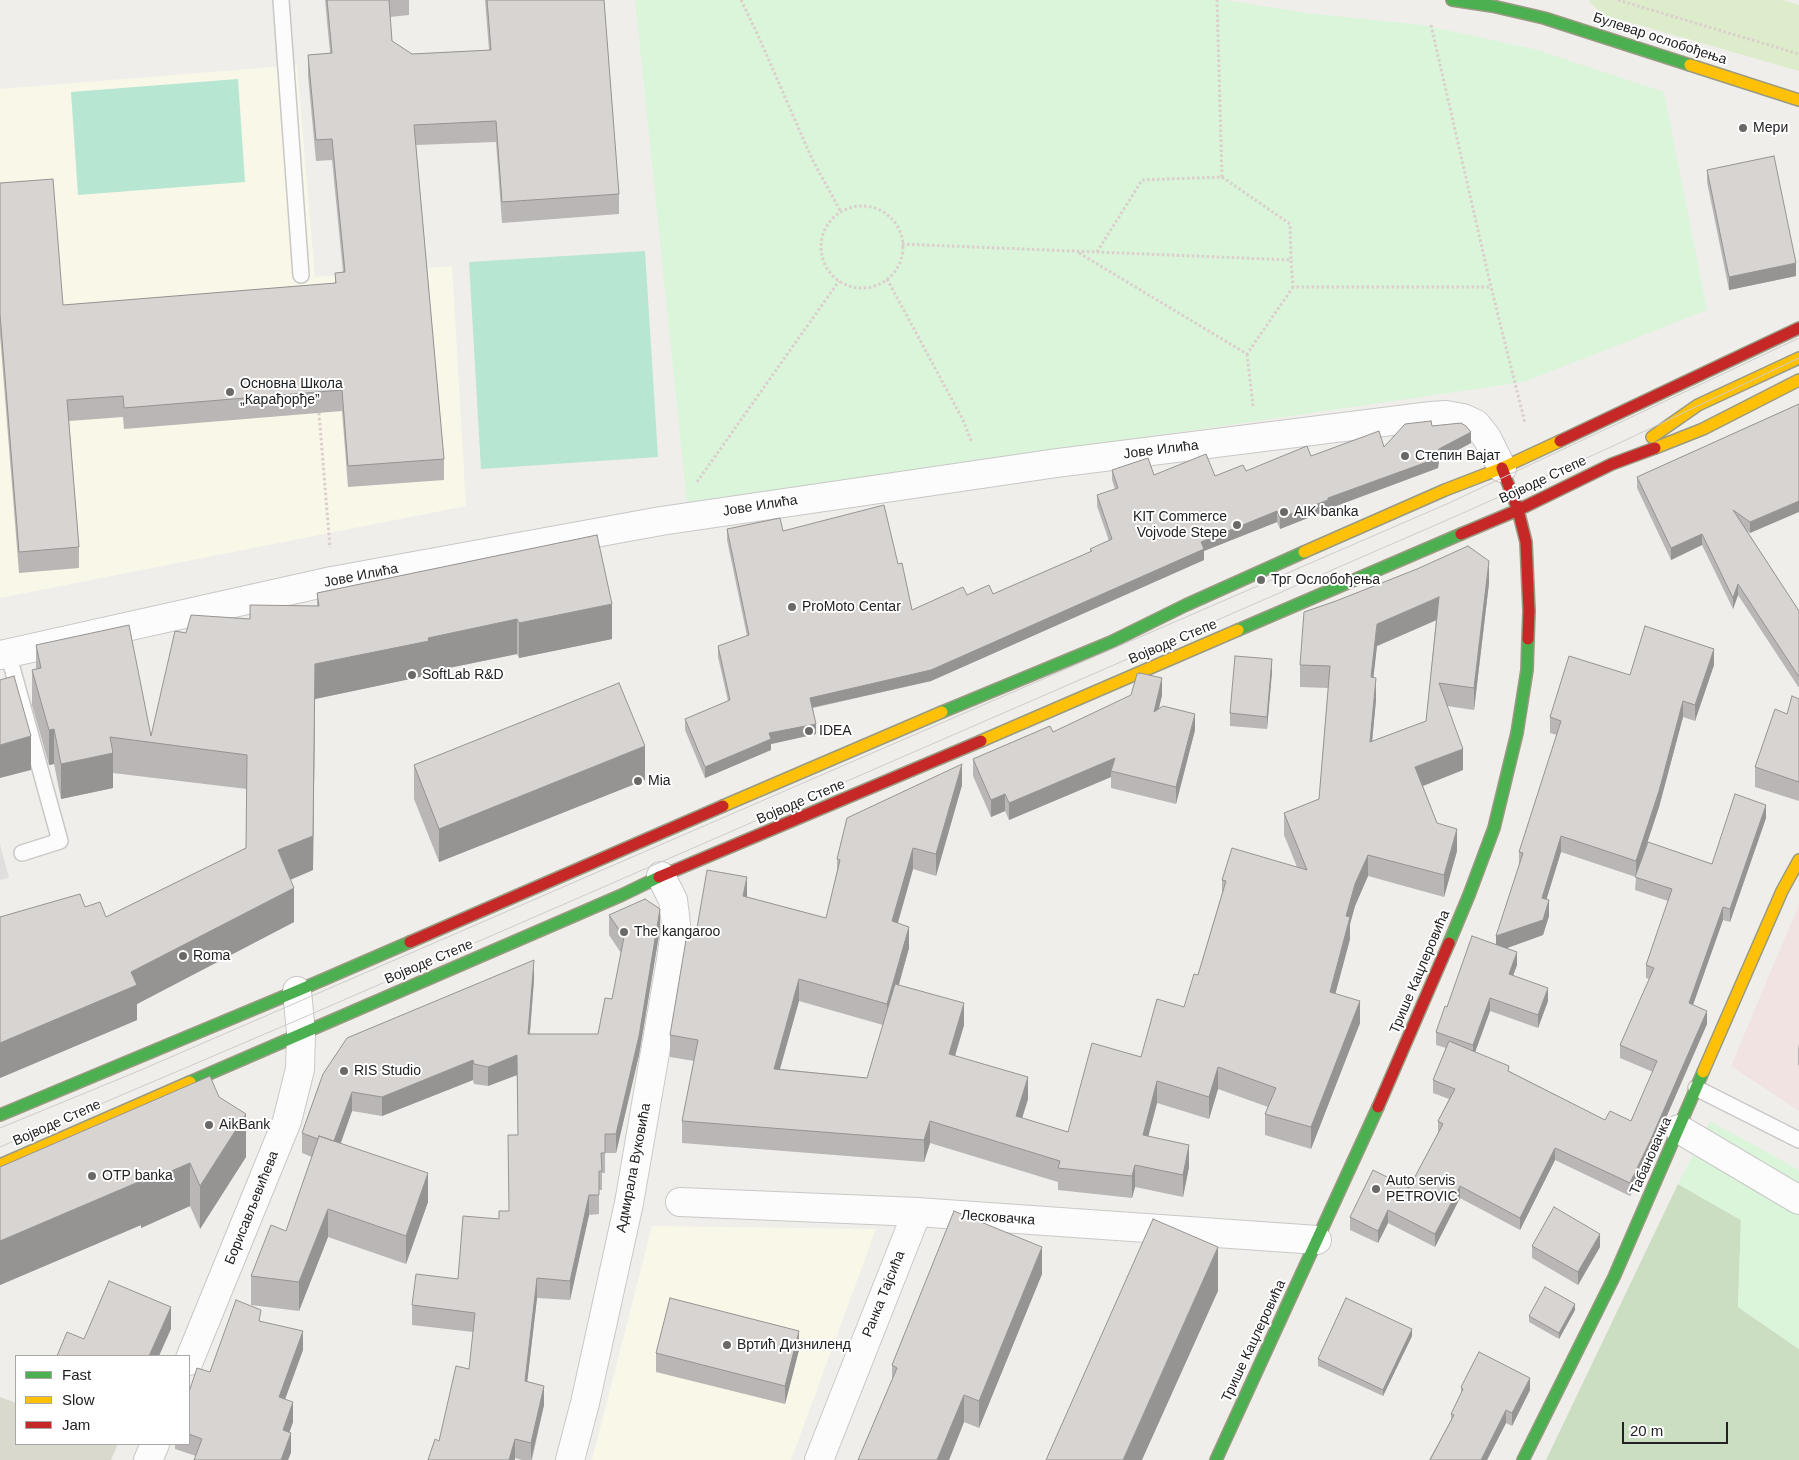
<!DOCTYPE html>
<meta charset="utf-8">
<style>
body{margin:0}
#map{position:relative;width:1799px;height:1460px;overflow:hidden;background:#f0eeeb;font-family:Helvetica,sans-serif}
canvas{display:block}
.legend{position:absolute;left:15px;top:1355px;width:175px;height:90px;box-sizing:border-box;background:#fff;border:1px solid #a7a7a7;margin:0;padding:6px 9px;list-style:none;font-size:15px;color:#222}
.legend li{display:flex;align-items:center;gap:10px;height:25px}
.legend b{width:25px;border:1px solid #a7a7a7}
.scale{position:absolute;left:1622px;top:1422px;width:106px;height:22px;box-sizing:border-box;border:2px solid #222;border-top:0;padding-left:6px;font-size:15px;line-height:18px;white-space:nowrap;color:#222;-webkit-text-stroke:4px #fff;paint-order:stroke}
</style>
<div id="map">
<canvas width="1799" height="1460"></canvas>
<ul class="legend">
<li><b style="height:6px;background:#4caf50"></b>Fast</li>
<li><b style="height:6px;background:#ffc107"></b>Slow</li>
<li><b style="height:6px;background:#c62828"></b>Jam</li>
</ul>
<div class="scale">20 m</div>
</div>
<script>
const c = document.querySelector('canvas').getContext('2d');
c.lineJoin = 'round';
function fillPath(path, color) {
  c.fillStyle = color;
  c.fill(path, 'evenodd');
}
function poly(rows) {
  const path = new Path2D();
  for (const r of rows) {
    if (r.length === 3) {
      path.moveTo(r[0] + r[2], r[1]);
      path.arc(r[0], r[1], r[2], 0, 2 * Math.PI);
      continue;
    }
    path.moveTo(r[0], r[1]);
    for (let i = 2; i < r.length; i += 2) path.lineTo(r[i], r[i + 1]);
  }
  return path;
}
function strokePath(path, color, width, dash) {
  c.strokeStyle = color;
  c.lineWidth = width;
  c.lineCap = dash ? 'butt' : 'round';
  c.setLineDash(dash || []);
  c.stroke(path);
}
function drawText(font, color, halo, rows, align = 'center') {
  c.font = font + ' Helvetica,sans-serif';
  c.lineWidth = 4;
  c.setLineDash([]);
  c.textBaseline = 'middle';
  c.strokeStyle = halo;
  c.fillStyle = color;
  for (const [text, x, y, turn = 0] of rows) {
    c.save();
    c.translate(x, y);
    c.rotate((+turn || 0) * Math.PI / 180);
    c.textAlign = isNaN(turn) ? turn : align;
    if (halo) c.strokeText(text, 0, 0);
    c.fillText(text, 0, 0);
    c.restore();
  }
}
fillPath(poly([
 [1799,904,1799,1111,1731,1066]
]), '#f1e3e1');
fillPath(poly([
 [297,65,315,277,452,266,466,506,0,598,0,89],
 [652,1226,876,1229,791,1460,592,1460]
]), '#f8f7e8');
fillPath(poly([
 [0,1397,16,1403,16,1444,118,1444,111,1460,0,1460]
]), '#d9d9cd');
fillPath(poly([
 [1589,0,1783,0,1799,5,1799,71,1604,15,1590,3]
]), '#ddeccb');
fillPath(poly([
 [1678,1184,1741,1220,1738,1307,1799,1349,1799,1460,1546,1460]
]), '#cbdec1');
fillPath(poly([
 [635,0,1225,0,1307,13,1423,25,1534,49,1664,92,1707,310,1524,382,687,504],
 [1710,1121,1799,1170,1799,1349,1738,1307,1741,1220,1678,1184]
]), '#daf5da');
fillPath(poly([
 [238,79,245,182,78,195,71,92],
 [645,251,658,457,481,469,469,262]
]), '#b7e6d2');
fillPath(poly([
 [0,844,9,878,0,880]
]), '#e0dfde');
const lane = poly([
 [281,0,301,275],
 [8,653,60,841,22,853],
 [1696,1088,1799,1140]
]);
const street = poly([
 [0,655,332,581,661,521,1057,463,1431,416,1446,415,1463,418,1476,424,1487,438,1502,468],
 [1679,1129,1799,1200],
 [680,1202,917,1212,1317,1240],
 [189,1361,287,1121,300,1069,301,1033,297,991],
 [148,1460,155,1444],
 [570,1460,585,1403,629,1203,671,960,676,924,673,900,661,876],
 [819,1460,917,1212]
]);
const fast = poly([
 [1452,0,1492,6,1544,18,1690,65],
 [1238,630,1461,534],
 [942,712,1111,642,1186,605,1304,552],
 [1449,943,1469,895,1494,828,1517,733,1527,670,1528,639],
 [190,1082,622,895,659,877],
 [0,1115,297,991,410,942],
 [1216,1460,1378,1107],
 [1523,1460,1614,1277,1703,1072]
]);
const slow = poly([
 [1690,65,1799,100],
 [1652,437,1698,405,1799,358],
 [1655,448,1703,429,1799,380],
 [1304,552,1445,490,1502,468,1560,441],
 [981,741,1238,630],
 [723,806,942,712],
 [1703,1072,1782,891,1799,860],
 [0,1165,190,1082]
]);
const jam = poly([
 [1560,441,1799,328],
 [1502,468,1518,510,1526,542,1529,611,1528,639],
 [1461,534,1518,510,1612,464,1655,448],
 [659,877,981,741],
 [410,942,723,806],
 [1378,1107,1449,943]
]);
strokePath(lane, '#c9c8c7', 18);
strokePath(street, '#c9c8c7', 30);
strokePath(fast, '#999a82', 14);
strokePath(slow, '#999a82', 14);
strokePath(jam, '#999a82', 14);
strokePath(poly([
 [741,0,757,33,812,159,841,212],
 [1618,0,1799,54],
 [1431,25,1491,287,1525,423],
 [1222,177,1290,224,1291,260],
 [862,247,41],
 [902,244,1291,260,1293,287,1491,287],
 [1097,252,1142,180,1222,177,1217,0],
 [1079,253,1247,354,1293,287],
 [887,279,963,420,972,443],
 [1247,354,1253,406],
 [319,413,330,548],
 [697,482,839,281]
]), '#dccecd', 3, [2.5, 2.5]);
strokePath(lane, '#fdfcfc', 15);
strokePath(street, '#fdfcfc', 28);
strokePath(fast, '#4caf50', 11);
strokePath(slow, '#ffc107', 11);
strokePath(jam, '#c62828', 11);
strokePath(poly([
 [0,1128,141,1070,1449,503,1799,338],
 [0,1147,300,1019,1454,517,1611,447,1799,358]
]), '#ccc', 1);
fillPath(poly([
 [325,0,409,0,409,15,390,17,392,41,412,54,489,50,485,0,604,0,619,194,619,214,502,223,496,142,416,145,444,459,444,480,348,487,342,411,124,429,123,417,69,421,79,547,79,568,19,573,0,335,0,183,63,305,335,283,335,273,343,272,332,160,316,161,308,76,308,55,330,53],
 [1707,170,1796,276,1729,290,1707,182],
 [1799,404,1750,533,1747,531,1799,611,1799,688,1738,595,1733,609,1702,545,1671,560,1637,488,1637,477],
 [1432,426,1471,443,1439,460,1438,468,1328,509,1328,510,1280,529,1277,522,1204,551,1204,560,931,681,813,708,816,734,771,744,771,750,705,778,685,730,685,719,728,701,718,657,718,646,747,636,727,540,727,529,783,531,898,564,912,610,967,595,993,594,1090,552,1090,549,1109,541,1097,506,1097,495,1115,489,1112,480,1112,470,1154,475,1215,476,1246,471,1311,456,1384,447],
 [597,535,612,639,519,658,517,654,429,672,429,675,315,699,313,870,290,880,294,922,137,1004,137,1020,0,1078,0,917,85,907,106,917,246,848,247,789,113,773,113,788,61,799,54,764,49,765,32,705,32,670,36,669,36,645,151,736,186,633,317,606,317,593],
 [1489,583,1474,710,1447,706,1463,770,1423,786,1437,823,1457,851,1444,897,1368,876,1355,906,1350,924,1350,939,1335,994,1360,1023,1311,1149,1265,1135,1265,1114,1268,1107,1218,1089,1209,1119,1157,1103,1148,1136,1189,1167,1183,1197,1135,1187,1132,1198,1058,1190,1058,1182,930,1143,924,1162,682,1143,682,1121,694,1061,670,1057,670,1035,696,934,747,897,826,918,837,871,837,859,962,785,936,876,913,869,898,923,909,948,899,985,964,1025,955,1056,1028,1099,1022,1118,1068,1132,1141,1057,1184,1007,1198,975,1222,893,1222,880,1297,867,1284,835,1284,813,1319,799,1328,688,1300,687,1300,665],
 [1436,620,1426,721,1372,741,1376,700,1373,677,1377,646],
 [799,1001,883,1025,867,1078,780,1069],
 [1714,665,1695,721,1683,717,1659,807,1643,855,1712,864,1766,818,1730,922,1723,920,1693,1005,1707,1024,1651,1152,1630,1196,1555,1160,1520,1230,1460,1198,1435,1247,1388,1223,1378,1243,1350,1230,1350,1217,1409,1188,1438,1133,1438,1121,1449,1099,1433,1093,1433,1080,1446,1048,1436,1045,1436,1032,1447,1007,1496,944,1519,868,1519,852,1557,735,1550,733,1550,717,1630,675],
 [1561,852,1636,877,1635,890,1668,901,1646,965,1646,978,1650,979,1620,1045,1620,1058,1653,1072,1631,1121,1605,1120,1509,1071,1475,1052,1490,1011,1538,1028,1548,1001,1513,975,1517,965,1507,948,1543,935,1549,916,1546,899],
 [1272,672,1267,729,1230,726,1230,713],
 [1162,695,1159,708,1195,730,1176,804,1111,788,1111,777,1009,820,1005,811,991,817,973,776,973,759],
 [1799,699,1799,801,1755,787,1755,767],
 [414,765,645,780,439,862,414,799],
 [609,915,660,929,639,1055,616,1153,605,1153,605,1173,602,1173,602,1190,599,1190,599,1214,589,1215,570,1300,537,1298,527,1382,544,1405,532,1460,522,1460,515,1458,515,1460,428,1460,439,1441,469,1369,473,1332,412,1325,412,1305,458,1279,499,1219,509,1211,518,1135,517,1075,488,1086,474,1084,473,1080,382,1116,352,1111,341,1143,428,1202,406,1264,328,1237,299,1311,251,1305,251,1276,286,1231,312,1157,302,1153,302,1133,323,1074,534,980,530,1034,598,1034,612,999,621,953,609,935],
 [1799,1044,1799,1066,1798,1065,1798,1047],
 [246,1157,200,1229,190,1206,141,1228,141,1225,0,1285,0,1167],
 [1532,1246,1600,1247,1578,1285,1532,1258],
 [1042,1274,979,1428,964,1422,949,1460,858,1460,892,1380,892,1365],
 [1575,1310,1559,1339,1529,1322,1529,1316],
 [261,1321,303,1350,285,1399,293,1422,289,1433,291,1453,196,1456,175,1449,175,1444,189,1444,189,1392,210,1372],
 [1412,1336,1383,1396,1318,1366,1318,1359],
 [799,1350,785,1404,656,1372,656,1353],
 [1461,1387,1530,1390,1512,1426,1506,1423,1487,1460,1429,1460,1451,1420,1451,1414,1461,1394]
]), '#b9b6b5');
fillPath(poly([
 [1796,263,1796,276,1729,290,1729,277],
 [1471,432,1471,443,1439,460,1438,468,1328,509,1328,510,1280,529,1280,518,1328,498,1439,449],
 [1799,501,1799,512,1750,533,1750,522],
 [1277,511,1277,522,1204,551,1204,560,931,681,810,708,810,698],
 [1702,534,1702,545,1671,560,1671,548],
 [1489,561,1489,583,1474,710,1474,688],
 [1738,584,1738,595,1733,609,1733,598],
 [1439,597,1439,619,1377,646,1371,699,1371,677,1377,624],
 [612,604,612,639,519,658,519,623],
 [517,619,517,654,429,672,429,675,315,699,313,870,278,885,278,850,315,664,428,638],
 [1714,649,1714,665,1695,721,1695,705],
 [1272,659,1272,672,1267,729,1267,717],
 [1162,678,1162,695,1154,729,1154,712],
 [1376,678,1376,700,1370,764,1370,742],
 [1683,701,1683,717,1659,807,1636,877,1636,861],
 [1195,714,1195,730,1176,804,1176,787],
 [816,724,816,734,771,744,771,750,705,778,705,767,769,733],
 [54,729,54,764,49,765,49,730],
 [31,736,31,770,0,778,0,745],
 [645,746,645,780,439,862,439,829],
 [1463,749,1463,770,1415,789,1415,767],
 [113,753,113,788,61,799,61,764],
 [1115,758,1111,771,1111,777,1009,820,1009,803],
 [962,764,962,785,936,876,936,854],
 [1005,794,1005,811,991,817,991,800],
 [1766,805,1766,818,1730,922,1730,909],
 [1457,829,1457,851,1444,897,1444,875],
 [1561,836,1561,852,1542,914,1542,898],
 [913,848,913,869,892,943,892,921],
 [1368,855,1368,876,1355,906,1350,924,1350,939,1330,1014,1330,992,1346,916,1355,884],
 [747,877,747,899,743,896],
 [294,888,294,922,137,1004,137,1020,0,1078,0,1043,131,972],
 [1549,900,1549,916,1543,935,1496,952,1496,936],
 [1723,907,1723,920,1689,1016,1689,1003],
 [660,909,660,929,639,1055,616,1153,616,1134],
 [909,927,909,948,887,1026,887,1004],
 [1517,952,1517,965,1509,987,1509,974],
 [534,960,534,980,528,1054,528,1034],
 [799,979,799,1001,774,1090,774,1069],
 [1548,988,1548,1001,1538,1028,1538,1015],
 [1490,998,1490,1011,1473,1058,1473,1045],
 [1360,1001,1360,1023,1311,1149,1311,1127],
 [964,1003,964,1025,949,1076,949,1054],
 [1707,1011,1707,1024,1651,1152,1630,1196,1630,1183],
 [517,1055,517,1075,488,1086,488,1067],
 [473,1060,473,1080,382,1116,382,1097],
 [1218,1067,1218,1089,1209,1119,1209,1097],
 [1028,1077,1028,1099,1016,1138,1016,1116],
 [1157,1081,1157,1103,1143,1157,1143,1135],
 [352,1092,352,1111,333,1164,333,1144],
 [246,1114,246,1157,200,1229,200,1186],
 [930,1121,930,1143,924,1162,924,1140],
 [1189,1145,1189,1167,1183,1197,1183,1175],
 [1555,1148,1555,1160,1520,1230,1520,1218],
 [190,1163,190,1206,141,1228,141,1225,0,1285,0,1241,143,1180],
 [1135,1165,1135,1187,1132,1198,1132,1176],
 [428,1173,428,1202,406,1264,406,1236],
 [1460,1186,1460,1198,1435,1247,1435,1234],
 [589,1195,589,1215,570,1300,570,1281],
 [328,1209,328,1237,299,1311,299,1282],
 [1388,1210,1388,1223,1378,1243,1378,1231],
 [1600,1234,1600,1247,1578,1285,1578,1272],
 [1042,1247,1042,1274,979,1428,979,1401],
 [1218,1247,1218,1291,1142,1460,1123,1460],
 [537,1278,537,1298,525,1401,525,1381],
 [1575,1304,1575,1310,1559,1339,1559,1333],
 [171,1307,171,1329,159,1356,149,1356],
 [1412,1329,1412,1336,1383,1396,1383,1390],
 [303,1331,303,1350,279,1416,279,1397],
 [799,1331,799,1350,785,1404,785,1386],
 [1530,1378,1530,1390,1512,1426,1512,1413],
 [544,1386,544,1405,531,1460,531,1443],
 [964,1395,964,1422,949,1460,937,1460],
 [293,1402,293,1422,283,1450,283,1430],
 [1506,1410,1506,1423,1487,1460,1481,1460],
 [291,1433,291,1453,288,1460,281,1460],
 [515,1439,515,1460,509,1460]
]), '#969493');
const building = poly([
 [327,0,389,0,392,41,412,54,491,50,487,0,604,0,619,194,502,202,496,121,414,125,444,459,348,466,342,390,124,408,123,396,67,400,79,547,19,552,0,314,0,183,53,179,63,305,336,283,335,273,345,272,332,139,316,140,308,55,332,53,327,0],
 [1774,156,1796,263,1729,277,1707,170,1774,156],
 [1799,404,1799,501,1750,522,1733,510,1799,611,1799,677,1738,584,1733,598,1702,534,1671,548,1637,477,1799,404],
 [1431,421,1432,426,1461,423,1466,426,1471,432,1439,449,1438,458,1328,498,1328,500,1280,518,1277,511,1201,542,1204,549,931,670,810,698,816,724,769,733,771,739,705,767,685,719,730,700,718,646,749,635,727,529,780,518,783,531,884,505,898,564,902,563,912,610,963,587,967,595,989,585,993,594,1092,551,1090,549,1112,539,1097,495,1118,488,1112,470,1148,458,1154,475,1206,454,1215,476,1243,465,1246,471,1307,446,1311,456,1379,431,1384,447,1405,424,1431,421],
 [597,535,612,604,519,623,517,619,428,638,429,641,315,664,313,836,278,850,294,888,131,972,137,985,0,1043,0,917,80,894,85,907,100,902,106,917,246,848,247,755,110,737,113,753,61,764,54,729,49,730,32,670,41,668,36,645,129,625,151,736,175,631,186,633,191,615,250,619,250,605,319,606,317,593,597,535],
 [1468,546,1489,561,1474,688,1439,683,1463,749,1415,767,1437,823,1457,829,1444,875,1368,855,1355,884,1346,916,1350,917,1330,992,1360,1001,1311,1127,1265,1114,1276,1088,1218,1067,1209,1097,1157,1081,1143,1135,1189,1145,1183,1175,1135,1165,1132,1176,1058,1168,1060,1161,930,1121,924,1140,682,1121,698,1040,670,1035,688,928,696,934,707,870,747,877,743,896,826,918,840,860,837,859,847,818,962,764,936,854,913,848,892,921,909,927,887,1004,799,979,774,1069,867,1078,895,984,964,1003,949,1054,1028,1077,1016,1116,1068,1132,1092,1043,1141,1057,1157,999,1184,1007,1194,974,1198,975,1226,881,1222,880,1232,848,1307,870,1284,813,1319,799,1330,666,1300,665,1304,612,1336,601,1417,569,1468,546],
 [1439,597,1426,721,1370,742,1376,678,1371,677,1377,624,1439,597],
 [1645,626,1714,649,1695,705,1683,701,1659,791,1636,861,1561,836,1542,898,1549,900,1543,920,1496,936,1523,853,1519,852,1561,721,1550,717,1569,656,1630,675,1645,626],
 [1235,656,1272,659,1267,717,1230,713,1235,656],
 [1140,673,1162,678,1154,712,1163,706,1195,714,1176,787,1111,771,1115,758,1009,803,1005,794,991,800,973,759,1050,726,1053,732,1131,695,1137,674,1140,673],
 [14,676,31,736,0,745,0,680,14,676],
 [619,683,645,746,439,829,414,765,619,683],
 [1792,696,1799,699,1799,782,1755,767,1775,709,1787,714,1792,696],
 [1735,794,1766,805,1730,909,1723,907,1689,1003,1707,1011,1651,1139,1630,1183,1555,1148,1520,1218,1460,1186,1435,1234,1388,1210,1378,1231,1350,1217,1373,1170,1409,1188,1443,1124,1438,1121,1455,1089,1433,1080,1449,1041,1509,1066,1508,1071,1605,1120,1610,1111,1631,1121,1657,1061,1620,1045,1654,968,1646,965,1672,889,1635,877,1648,842,1712,864,1735,794],
 [645,899,660,909,639,1036,616,1134,605,1134,605,1153,601,1153,602,1171,599,1171,599,1195,589,1195,570,1281,537,1278,525,1381,544,1386,531,1443,515,1439,509,1460,428,1460,435,1439,439,1441,456,1366,469,1369,475,1313,412,1305,416,1274,458,1279,463,1216,499,1219,499,1211,509,1211,508,1135,518,1135,517,1055,488,1067,474,1064,473,1060,382,1097,352,1092,334,1141,319,1136,318,1139,302,1133,323,1074,347,1038,534,960,528,1034,598,1034,605,998,612,999,624,937,609,915,645,899],
 [1472,936,1517,952,1509,974,1548,988,1538,1015,1490,998,1473,1045,1436,1032,1445,1006,1447,1007,1472,936],
 [210,1076,219,1097,246,1114,200,1186,190,1163,141,1184,143,1180,0,1241,0,1167,210,1076],
 [319,1136,428,1173,406,1236,328,1209,299,1282,251,1276,271,1225,286,1231,319,1136],
 [1554,1207,1600,1234,1578,1272,1532,1246,1554,1207],
 [954,1211,1042,1247,979,1401,964,1395,937,1460,858,1460,897,1368,892,1365,954,1211],
 [1153,1219,1218,1247,1123,1460,1046,1460,1153,1219],
 [109,1281,171,1307,149,1356,57,1356,67,1332,84,1339,109,1281],
 [1545,1287,1575,1304,1559,1333,1529,1316,1545,1287],
 [670,1298,799,1331,785,1386,656,1353,670,1298],
 [1346,1298,1412,1329,1383,1390,1318,1359,1346,1298],
 [236,1300,261,1310,259,1321,303,1331,279,1397,293,1402,283,1430,291,1433,281,1460,194,1460,202,1439,189,1434,189,1392,197,1368,210,1372,236,1300],
 [1479,1352,1530,1378,1512,1413,1506,1410,1481,1460,1430,1460,1454,1415,1451,1414,1463,1389,1461,1387,1479,1352]
]);
fillPath(building, '#d7d4d2');
strokePath(building, '#969493', 1);
for (const [x, y, r, color] of [
 [1743,128,5,"#6a6968"],
 [230,392,5,"#6a6968"],
 [1405,456,5,"#6a6968"],
 [1284,512,5,"#6a6968"],
 [1237,525,5,"#6a6968"],
 [1261,580,5,"#6a6968"],
 [792,607,5,"#6a6968"],
 [412,675,5,"#6a6968"],
 [809,731,5,"#6a6968"],
 [638,781,5,"#6a6968"],
 [624,932,5,"#6a6968"],
 [183,956,5,"#6a6968"],
 [344,1071,5,"#6a6968"],
 [209,1125,5,"#6a6968"],
 [92,1176,5,"#6a6968"],
 [1376,1189,5,"#6a6968"],
 [727,1345,5,"#6a6968"]
]) {
  const dot = new Path2D();
  dot.arc(x, y, r, 0, 2 * Math.PI);
  c.fillStyle = color;
  c.fill(dot);
  strokePath(dot, '#fff', 2);
}
drawText('14px', '#222', '#fff', [
 ["Булевар ослобођења",1660,39,18],
 ["Јове Илића",1161,450,-7],
 ["Војводе Степе",1543,480,-25],
 ["Јове Илића",760,506,-9],
 ["Јове Илића",361,576,-11],
 ["Војводе Степе",1173,642,-23],
 ["Војводе Степе",801,802,-23],
 ["Војводе Степе",429,962,-23],
 ["Трише Кацлеровића",1420,972,-67],
 ["Војводе Степе",57,1123,-24],
 ["Табановачка",1651,1156,-66],
 ["Адмирала Вуковића",634,1168,-79],
 ["Борисављевићева",252,1208,-68],
 ["Лесковачка",998,1218,4],
 ["Ранка Тајсића",884,1294,-68],
 ["Трише Кацлеровића",1254,1341,-65]
]);
drawText('14px', '#222', '#fff', [
 ["Мери",1753,128],
 ["Основна Школа",240,384],
 ["„Карађорђе”",240,400],
 ["Степин Вајат",1415,456],
 ["AIK banka",1294,512],
 ["KIT Commerce",1227,517,"right"],
 ["Vojvode Stepe",1227,533,"right"],
 ["Трг Ослобођења",1271,580],
 ["ProMoto Centar",802,607],
 ["SoftLab R&D",422,675],
 ["IDEA",819,731],
 ["Mia",648,781],
 ["The kangaroo",634,932],
 ["Roma",193,956],
 ["RIS Studio",354,1071],
 ["AikBank",219,1125],
 ["OTP banka",102,1176],
 ["Auto servis",1386,1181],
 ["PETROVIC",1386,1197],
 ["Вртић Дизниленд",737,1345]
], 'left');
</script>
